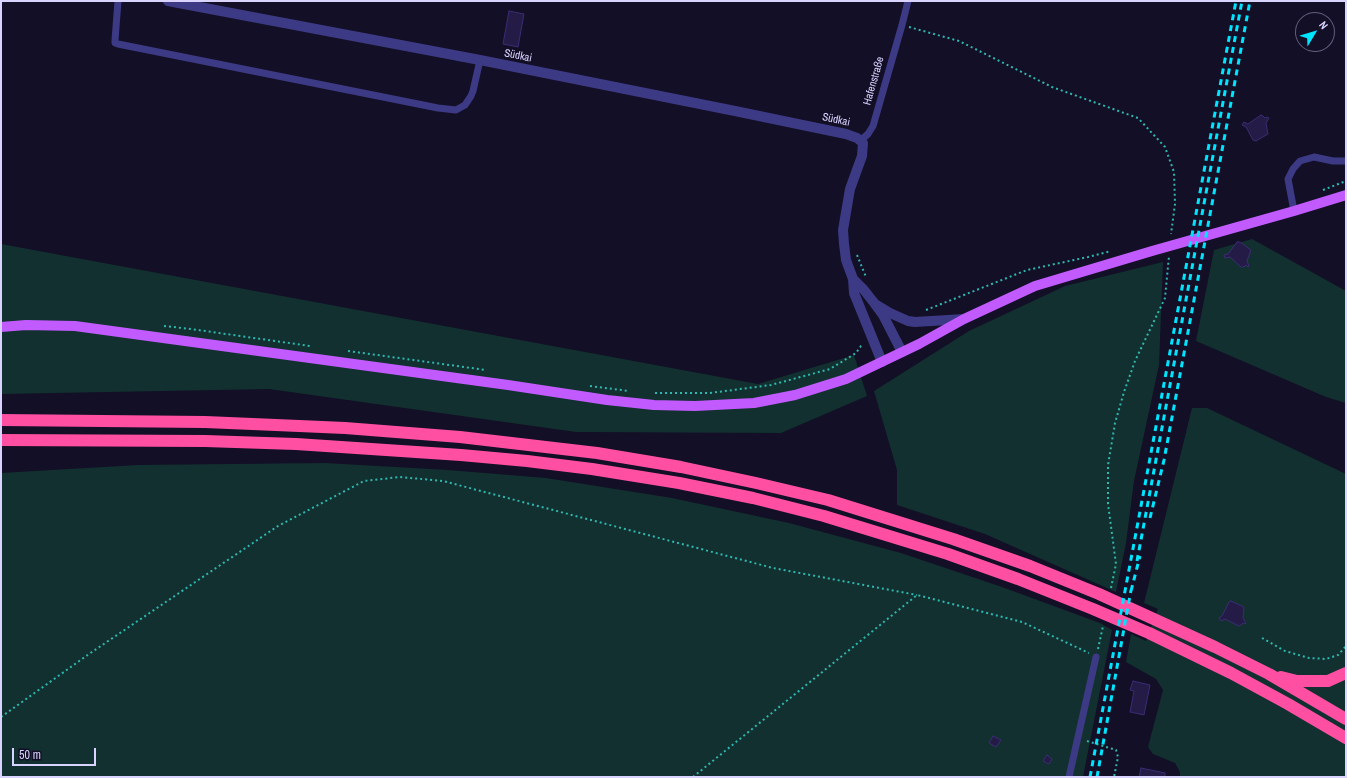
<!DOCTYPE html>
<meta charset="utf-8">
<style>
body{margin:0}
#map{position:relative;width:1347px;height:778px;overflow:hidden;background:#130f26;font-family:"Archivo Narrow",sans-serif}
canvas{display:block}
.frame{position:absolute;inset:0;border:2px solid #d9d4ff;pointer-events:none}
.north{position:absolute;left:1295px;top:12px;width:40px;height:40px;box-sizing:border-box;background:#130f26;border:1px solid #625e7d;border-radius:50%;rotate:52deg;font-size:11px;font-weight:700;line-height:16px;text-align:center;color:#d9d4ff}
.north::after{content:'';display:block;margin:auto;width:14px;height:18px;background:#00e5ff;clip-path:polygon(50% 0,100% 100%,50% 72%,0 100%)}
.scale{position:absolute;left:12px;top:748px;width:84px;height:18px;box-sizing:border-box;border:2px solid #d9d4ff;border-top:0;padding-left:5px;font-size:12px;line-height:14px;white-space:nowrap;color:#d9d4ff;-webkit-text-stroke:3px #130f26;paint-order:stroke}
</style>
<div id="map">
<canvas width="1347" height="778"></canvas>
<div class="frame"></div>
<div class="north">N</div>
<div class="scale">50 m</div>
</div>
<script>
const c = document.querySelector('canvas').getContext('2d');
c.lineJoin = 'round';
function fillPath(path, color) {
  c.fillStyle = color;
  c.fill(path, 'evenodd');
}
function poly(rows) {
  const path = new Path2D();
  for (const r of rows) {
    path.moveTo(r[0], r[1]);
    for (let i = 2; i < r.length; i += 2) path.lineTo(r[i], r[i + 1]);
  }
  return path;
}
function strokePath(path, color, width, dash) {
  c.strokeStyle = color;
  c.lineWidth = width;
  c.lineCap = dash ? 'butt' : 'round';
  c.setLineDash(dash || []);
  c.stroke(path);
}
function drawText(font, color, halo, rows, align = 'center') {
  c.font = font + ' "Archivo Narrow",sans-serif';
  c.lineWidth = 3.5;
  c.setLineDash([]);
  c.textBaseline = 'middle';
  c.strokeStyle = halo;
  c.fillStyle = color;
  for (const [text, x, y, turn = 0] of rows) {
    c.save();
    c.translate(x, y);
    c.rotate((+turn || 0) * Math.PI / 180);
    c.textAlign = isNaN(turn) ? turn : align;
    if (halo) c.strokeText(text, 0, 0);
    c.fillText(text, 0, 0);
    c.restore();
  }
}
fillPath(poly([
 [1252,239,1346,291,1346,403,1326,397,1196,341,1214,250],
 [1,244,758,384,854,355,867,396,781,433,576,432,269,389,1,394],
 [1163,262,1159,365,1134,481,1126,543,1116,592,985,534,897,505,897,470,874,391,969,331,1065,286],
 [1192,408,1207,408,1346,474,1346,777,1180,777,1180,772,1175,763,1153,754,1148,747,1163,690,1156,679,1126,662,1131,634,1146,641,1158,609,1144,603],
 [325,463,448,470,546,478,672,498,789,523,901,553,1002,587,1100,623,1112,630,1083,777,1,777,1,473,138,465]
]), '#12302f');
const building = poly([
 [509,11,524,14,518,47,503,44,509,11],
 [1261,115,1263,116,1265,118,1267,117,1269,118,1266,123,1268,134,1256,141,1253,140,1246,127,1242,125,1244,122,1248,124,1261,115],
 [1237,242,1240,242,1251,250,1247,261,1249,266,1248,267,1246,265,1244,267,1241,267,1230,257,1225,258,1224,255,1228,254,1237,242],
 [1231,601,1244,607,1243,618,1246,623,1245,624,1243,623,1241,625,1239,626,1225,619,1221,621,1219,618,1222,616,1229,602,1231,601],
 [1133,681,1150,685,1144,715,1130,712,1134,691,1130,690,1133,681],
 [993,736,1001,740,996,747,989,743,993,736],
 [1047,755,1052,759,1049,764,1043,761,1047,755],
 [1141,768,1165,773,1165,777,1139,777,1141,768]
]);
fillPath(building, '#241b47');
strokePath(building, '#3b2d73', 1);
strokePath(poly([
 [909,27,959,41,1052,87,1138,118,1165,147,1174,172,1175,204,1171,234],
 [1323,190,1346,181],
 [857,255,866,277],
 [926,310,1027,270,1088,257,1111,251],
 [164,326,191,329,310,346],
 [348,351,486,370],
 [590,386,629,391],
 [655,393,710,393,771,385,830,369,856,353,861,346,864,345],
 [1111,588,1116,564,1108,504,1108,465,1115,423,1124,392,1135,361,1165,298,1169,256],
 [1262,638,1285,651,1309,658,1326,659,1338,655,1346,646],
 [1098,649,1103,626],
 [1,717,89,654,278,526,364,481,400,477,443,481,773,568,917,595],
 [1087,741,1116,750,1118,757,1114,777],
 [693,777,917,595,1022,622,1089,653]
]), '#2fb8b0', 2, [2, 3]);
strokePath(poly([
 [118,1,115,40,115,43,118,44,438,108,456,110,465,105,471,96,473,91,480,60],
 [861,140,868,134,873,126,902,25,908,1],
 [1294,211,1288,179,1293,169,1300,161,1314,157,1333,161,1346,161],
 [1069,777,1096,657]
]), '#3d3a85', 7);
strokePath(poly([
 [168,1,480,60,735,111,846,134,857,138,863,143,862,156,850,189,843,230,844,244,846,260,853,279,854,293,882,362],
 [853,279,864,290,875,304,883,315,902,352],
 [875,304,890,313,908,321,915,322,964,319]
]), '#3d3a85', 10);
strokePath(poly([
 [1,327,26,325,75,326,508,385,607,400,654,405,695,406,754,403,795,395,846,379,919,344,964,319,1035,286,1152,251,1294,211,1346,195]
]), '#c25bff', 10);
strokePath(poly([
 [1,420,205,422,276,425,345,428,460,437,597,453,681,467,756,483,828,500,953,539,1030,566,1099,594,1215,647,1269,674,1346,719],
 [1,440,205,441,296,444,461,455,527,461,592,469,679,483,753,498,824,516,948,554,1018,579,1093,609,1149,633,1231,673,1288,704,1346,738],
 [1281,677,1297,681,1328,681,1346,673]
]), '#ff4fa3', 12);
strokePath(poly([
 [1150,518,1164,460,1250,1],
 [1137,561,1242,1],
 [1131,591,1140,556],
 [1090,777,1236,1],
 [1097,777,1131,590]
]), '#00e5ff', 3, [6, 5]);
drawText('11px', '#d9d4ff', '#130f26', [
 ["Südkai",518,56,11],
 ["Hafenstraße",874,81,-74],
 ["Südkai",836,120,12]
]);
</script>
